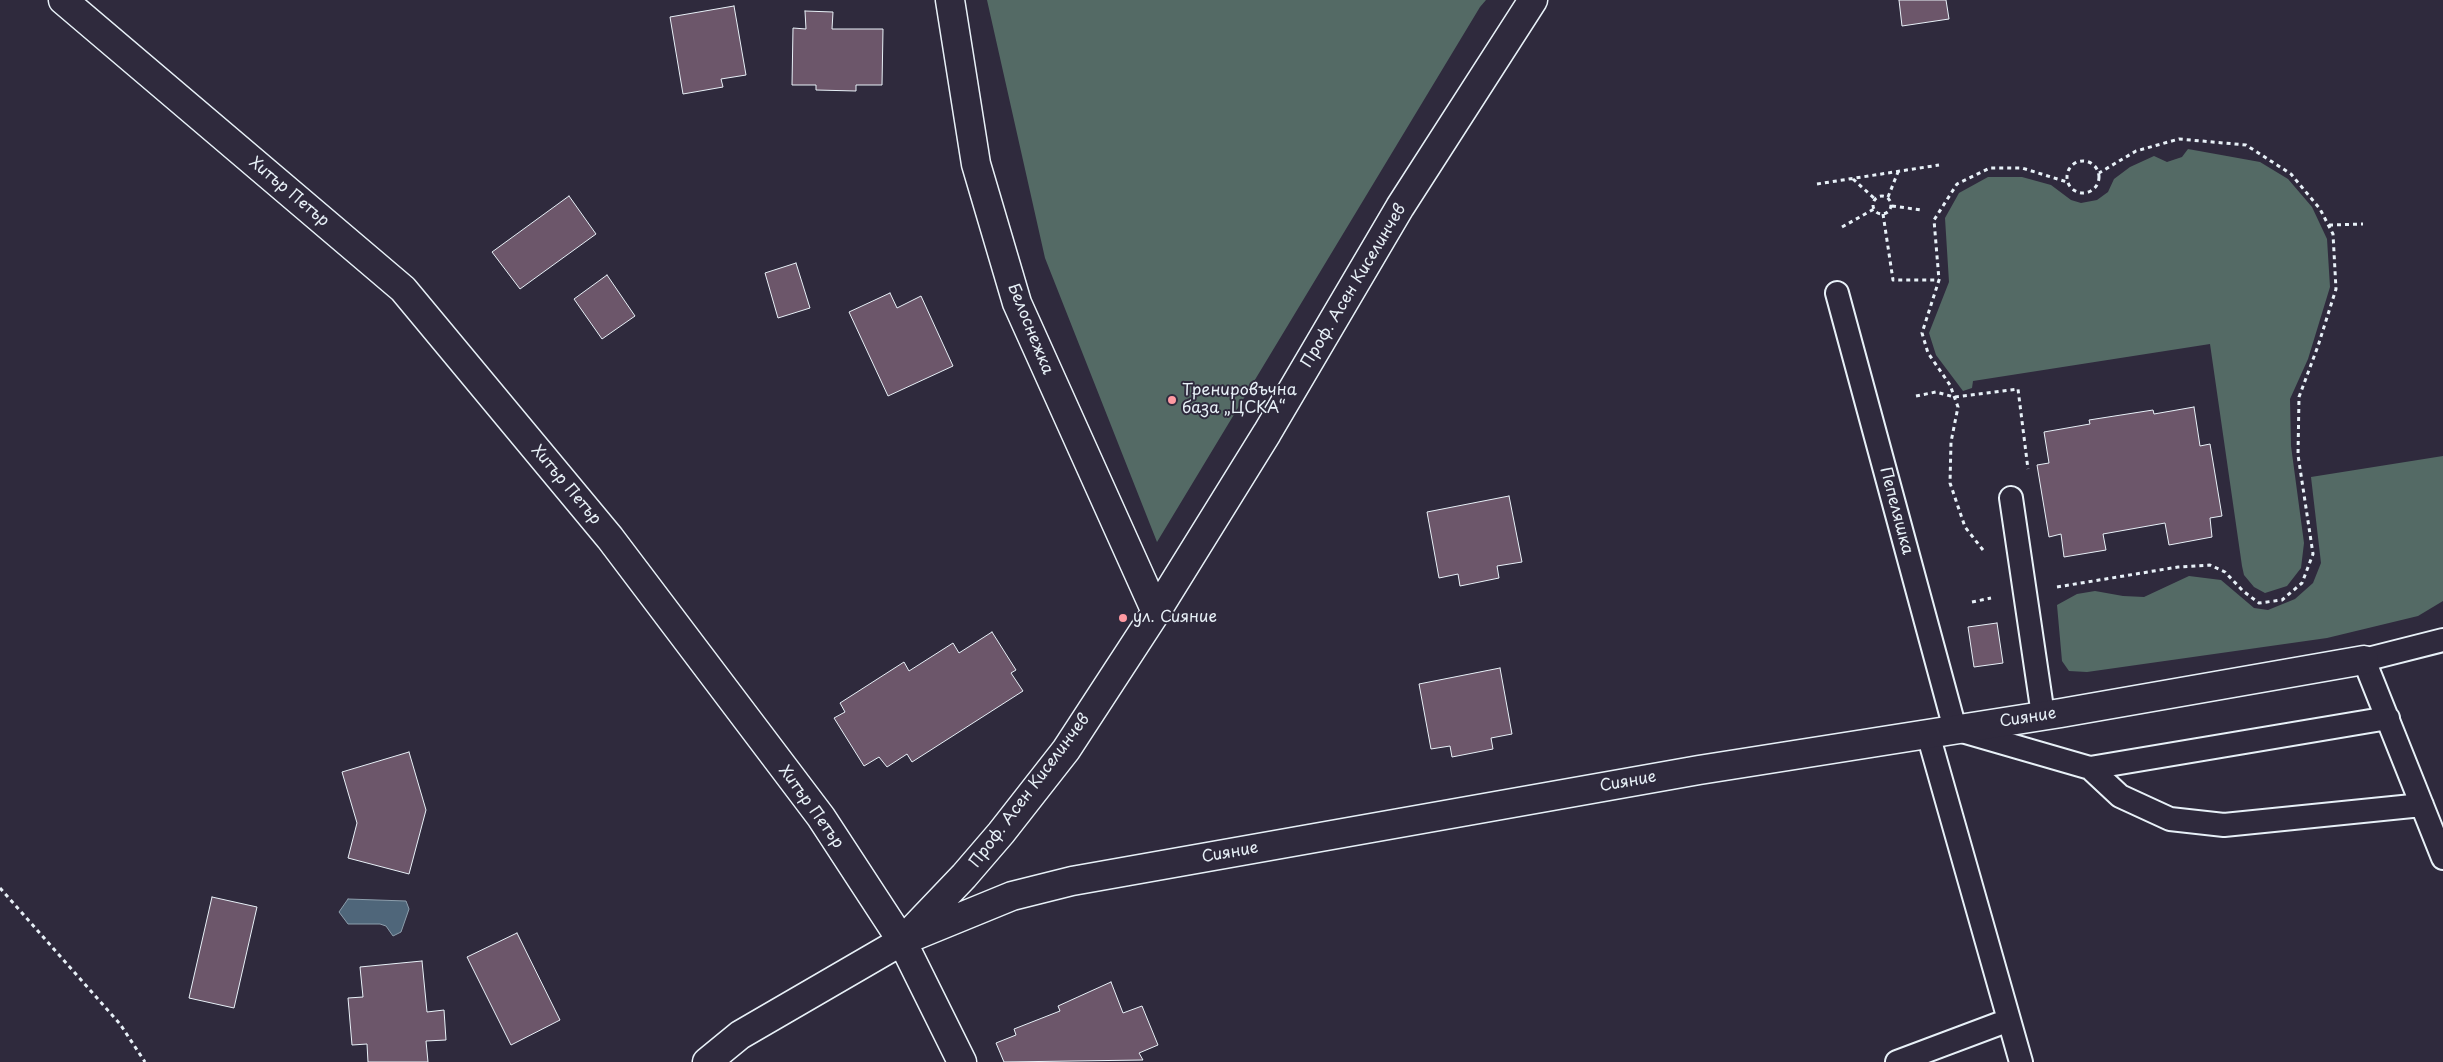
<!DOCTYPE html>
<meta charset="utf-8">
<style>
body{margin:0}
canvas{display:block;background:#2f2a3d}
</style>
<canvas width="2443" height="1062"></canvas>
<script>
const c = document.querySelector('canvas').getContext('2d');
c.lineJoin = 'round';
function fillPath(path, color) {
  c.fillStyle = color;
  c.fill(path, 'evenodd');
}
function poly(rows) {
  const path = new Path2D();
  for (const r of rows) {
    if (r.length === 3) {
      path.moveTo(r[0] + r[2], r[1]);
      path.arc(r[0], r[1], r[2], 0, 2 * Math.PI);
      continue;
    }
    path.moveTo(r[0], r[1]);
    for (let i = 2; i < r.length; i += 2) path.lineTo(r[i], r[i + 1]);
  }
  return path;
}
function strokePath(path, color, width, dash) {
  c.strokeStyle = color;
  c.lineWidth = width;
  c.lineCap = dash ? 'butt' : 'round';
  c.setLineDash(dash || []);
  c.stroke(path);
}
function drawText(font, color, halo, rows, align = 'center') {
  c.font = font + ' "Playpen Sans",sans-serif';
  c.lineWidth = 4;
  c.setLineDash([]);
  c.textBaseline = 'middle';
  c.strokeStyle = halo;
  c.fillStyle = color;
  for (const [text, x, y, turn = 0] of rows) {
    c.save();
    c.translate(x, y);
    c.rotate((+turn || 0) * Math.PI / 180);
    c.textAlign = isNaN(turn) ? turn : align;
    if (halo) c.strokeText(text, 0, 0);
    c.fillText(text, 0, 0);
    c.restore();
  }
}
fillPath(poly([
 [987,0,1486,0,1480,7,1157,542,1045,258],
 [2188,149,2260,162,2288,179,2312,207,2327,239,2330,287,2308,359,2290,399,2291,446,2304,543,2301,568,2287,586,2265,593,2254,587,2244,575,2242,566,2210,344,1973,381,1972,388,1963,391,1936,355,1929,333,1949,282,1945,218,1959,193,1988,177,2022,177,2051,185,2071,200,2081,203,2097,200,2108,192,2114,179,2130,167,2154,156,2167,162,2182,157],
 [2443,456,2443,601,2418,616,2327,638,2087,672,2069,671,2062,661,2057,605,2077,594,2095,591,2123,596,2144,597,2189,576,2221,580,2254,608,2268,610,2295,599,2313,583,2321,563,2311,477]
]), '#546a65');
const water = poly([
 [348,899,406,901,409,909,401,932,393,936,386,926,380,924,348,924,339,912,348,899]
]);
fillPath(water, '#4f667a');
strokePath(water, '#8c9eac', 1);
const building = poly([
 [1899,0,1946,0,1949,19,1902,26,1899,0],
 [734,6,746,75,721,79,723,87,683,94,670,17,734,6],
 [805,11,833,12,832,29,883,29,882,85,856,85,856,91,816,90,816,85,792,85,793,28,806,29,805,11],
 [569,196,596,234,520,289,492,252,569,196],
 [796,263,810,308,778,318,765,273,796,263],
 [607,275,635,316,602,339,574,299,607,275],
 [890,293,897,308,921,296,953,366,888,396,849,312,890,293],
 [2194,407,2200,446,2210,444,2222,516,2210,518,2212,537,2169,545,2165,523,2103,534,2106,550,2064,557,2061,534,2049,537,2037,465,2049,463,2044,432,2090,424,2089,420,2153,410,2154,414,2194,407],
 [1509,496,1522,562,1497,566,1499,578,1460,586,1458,574,1439,578,1427,512,1509,496],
 [1997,623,2003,663,1974,667,1968,627,1997,623],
 [992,632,1016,670,1011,673,1023,691,912,762,907,754,887,767,879,757,864,766,834,718,845,712,840,703,904,662,909,671,953,643,959,653,992,632],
 [1500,668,1512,734,1491,738,1493,749,1452,757,1450,746,1431,749,1419,684,1500,668],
 [409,752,426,810,409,874,348,858,357,823,342,772,409,752],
 [212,897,257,907,234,1008,189,998,212,897],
 [517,933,560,1020,511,1045,467,957,517,933],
 [422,961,427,1012,444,1010,446,1040,426,1041,428,1062,368,1062,367,1044,352,1045,348,998,363,997,360,967,422,961],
 [1111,982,1123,1013,1142,1006,1158,1045,1139,1053,1143,1060,1004,1062,996,1043,1016,1035,1014,1029,1060,1011,1058,1006,1111,982]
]);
fillPath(building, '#6c566a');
strokePath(building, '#e8f1f8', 1);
const service = poly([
 [1837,293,1955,729,2090,768,2388,718],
 [2011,498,2043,715],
 [2443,640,2364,660,2443,858],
 [1928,734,2021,1062],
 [2090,768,2120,796,2170,819,2224,825,2422,805],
 [1897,1062,2009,1020]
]);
const minor = poly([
 [63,0,403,289,610,538,821,817,902,941,962,1062],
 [950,0,976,164,1017,303,1156,612],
 [902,941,1012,896,1072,881,1699,770,2061,713,2364,660],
 [707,1062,740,1035,902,941,964,876,1001,833,1066,750,1156,612,1267,433,1400,207,1533,0]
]);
strokePath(service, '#e8f1f8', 26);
strokePath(minor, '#e8f1f8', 31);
strokePath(poly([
 [2083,177,16],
 [1853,179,1875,199],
 [1817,184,1939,165],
 [1882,205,9],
 [1888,197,1898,172],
 [1892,206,1922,210],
 [1883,214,1893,280,1939,280],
 [2329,225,2363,224],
 [1842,227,1874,209],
 [1916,396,1936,392,1954,397,2018,389,2028,469],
 [1983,550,1965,527,1950,483,1951,442,1958,407,1950,385,1928,353,1922,333,1939,280,1934,220,1957,184,1990,168,2022,168,2067,182],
 [2057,587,2178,567,2210,565,2225,572,2243,591,2259,603,2282,600,2302,583,2313,554,2298,455,2299,397,2318,346,2336,289,2333,234,2320,209,2291,174,2246,145,2179,139,2136,151,2099,173],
 [1972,602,1991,598],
 [0,888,120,1024,145,1062]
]), '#e8f1f8', 3, [4, 4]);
strokePath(service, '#2f2a3d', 22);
strokePath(minor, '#2f2a3d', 28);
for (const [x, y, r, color] of [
 [1172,400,5,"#ff9aa2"],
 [1123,618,5,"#ff9aa2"]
]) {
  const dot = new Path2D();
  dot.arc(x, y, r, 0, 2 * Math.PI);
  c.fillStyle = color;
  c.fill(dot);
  strokePath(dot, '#2f2a3d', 2);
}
drawText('16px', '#e8f1f8', '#2f2a3d', [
 ["Хитър Петър",289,192,40],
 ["Проф. Асен Киселинчев",1354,286,-59],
 ["Белоснежка",1030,329,68],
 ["Хитър Петър",566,485,50],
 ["Пепеляшка",1896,511,75],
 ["Сияние",2028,718,-9],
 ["Сияние",1628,782,-10],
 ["Проф. Асен Киселинчев",1030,791,-53],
 ["Хитър Петър",811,807,54],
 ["Сияние",1230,853,-10]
]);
drawText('16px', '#e8f1f8', '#2f2a3d', [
 ["Тренировъчна",1182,391],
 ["база „ЦСКА“",1182,409],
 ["ул. Сияние",1133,618]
], 'left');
</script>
